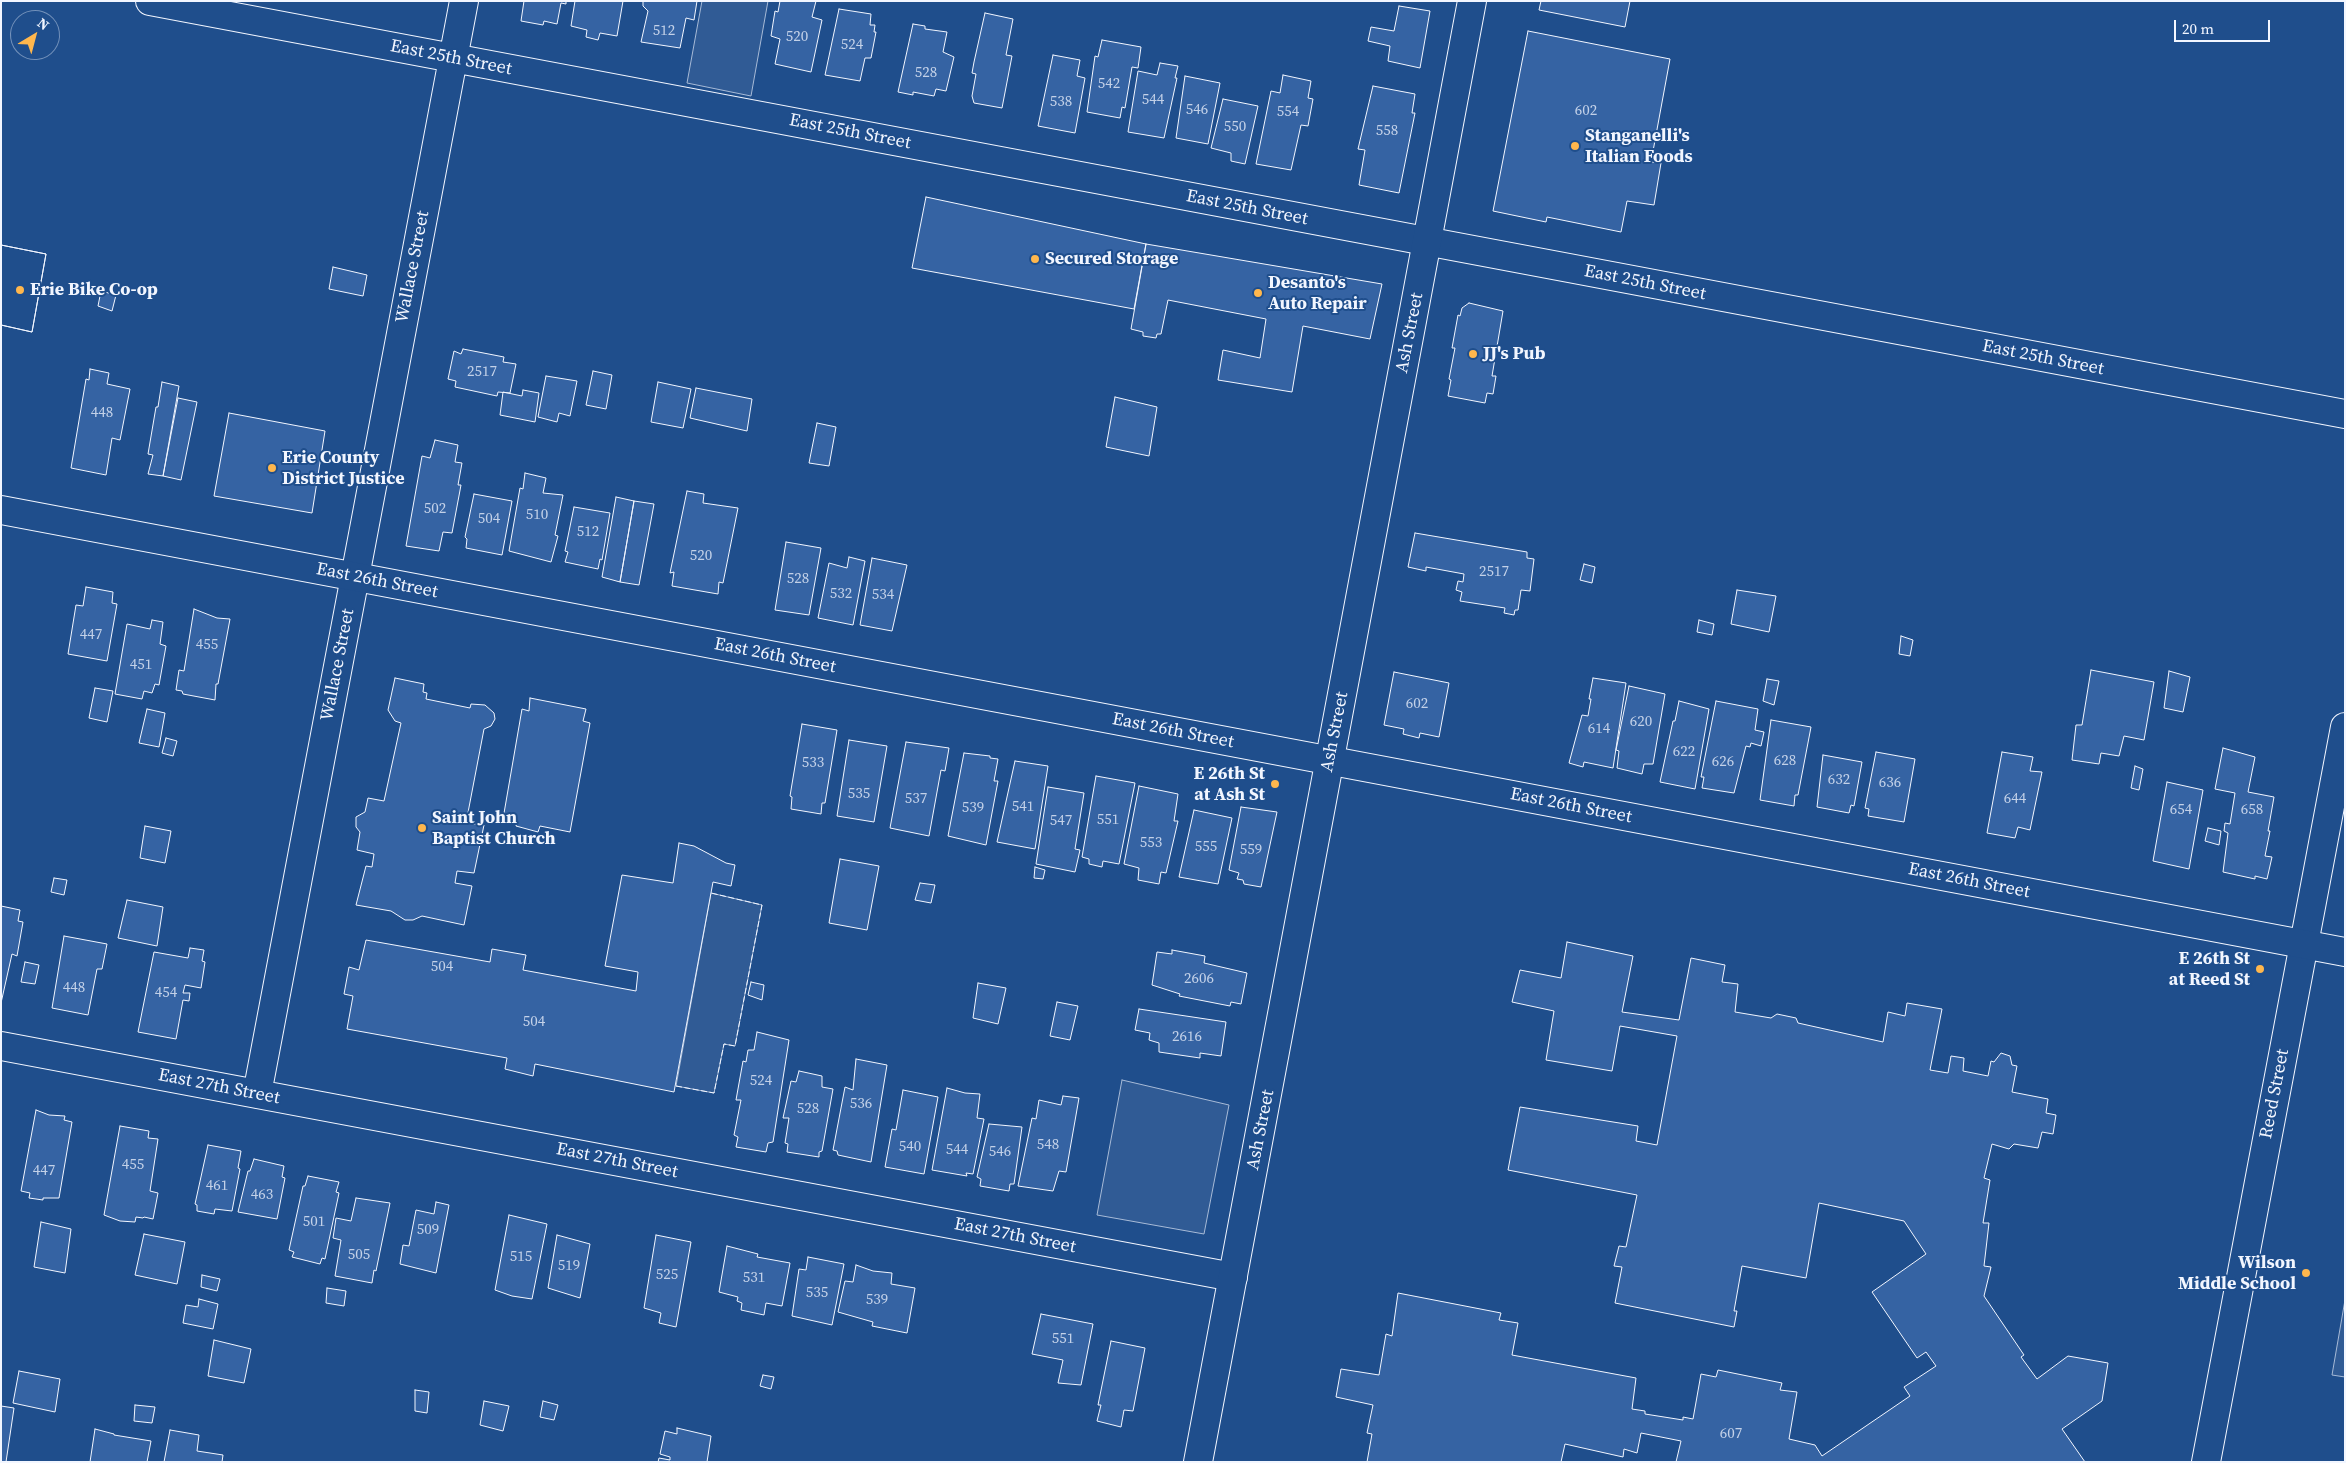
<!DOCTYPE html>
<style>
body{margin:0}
#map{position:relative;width:2346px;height:1463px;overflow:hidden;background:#1f4e8c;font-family:"Source Serif 4",serif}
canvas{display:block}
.frame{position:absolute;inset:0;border:2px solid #f2f6ff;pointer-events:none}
.north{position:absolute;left:10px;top:10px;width:50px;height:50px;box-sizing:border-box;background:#1f4e8c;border:1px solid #7391ba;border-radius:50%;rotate:37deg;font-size:14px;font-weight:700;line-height:20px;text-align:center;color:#f2f6ff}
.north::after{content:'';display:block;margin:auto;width:18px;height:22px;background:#ffb74d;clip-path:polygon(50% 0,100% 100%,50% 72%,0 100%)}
.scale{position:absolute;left:2174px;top:20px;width:96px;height:22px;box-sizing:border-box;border:2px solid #f2f6ff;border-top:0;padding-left:6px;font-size:15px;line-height:18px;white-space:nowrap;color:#f2f6ff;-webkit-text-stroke:4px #1f4e8c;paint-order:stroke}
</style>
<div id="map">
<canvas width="2346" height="1463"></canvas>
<div class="frame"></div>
<div class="north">N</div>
<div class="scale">20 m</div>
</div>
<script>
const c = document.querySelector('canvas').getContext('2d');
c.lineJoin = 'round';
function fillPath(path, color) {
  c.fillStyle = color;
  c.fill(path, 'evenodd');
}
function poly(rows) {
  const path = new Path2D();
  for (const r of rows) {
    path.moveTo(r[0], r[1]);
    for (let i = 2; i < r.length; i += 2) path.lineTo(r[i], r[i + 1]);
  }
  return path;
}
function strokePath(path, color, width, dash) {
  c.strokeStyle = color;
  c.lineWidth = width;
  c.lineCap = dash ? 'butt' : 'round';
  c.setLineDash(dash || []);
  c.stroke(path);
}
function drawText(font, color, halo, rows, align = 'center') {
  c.font = font + ' "Source Serif 4",serif';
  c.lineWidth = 4;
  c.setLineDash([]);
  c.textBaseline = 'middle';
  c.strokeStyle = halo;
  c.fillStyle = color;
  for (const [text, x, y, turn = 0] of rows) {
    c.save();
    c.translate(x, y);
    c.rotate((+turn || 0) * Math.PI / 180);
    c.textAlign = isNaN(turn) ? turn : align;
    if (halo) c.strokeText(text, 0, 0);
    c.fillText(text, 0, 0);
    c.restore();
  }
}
const green = poly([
 [702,1,768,1,751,96,687,83,702,1],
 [711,893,762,905,735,1046,724,1044,714,1093,676,1086,711,893],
 [1122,1080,1229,1105,1204,1234,1097,1215,1122,1080],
 [2345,1300,2345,1377,2332,1375,2345,1300]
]);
fillPath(green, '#305b95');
strokePath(green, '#a8bbd7', 1);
const building = poly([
 [524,1,566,1,566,4,561,3,557,24,544,21,543,25,521,21,524,1],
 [575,1,623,1,617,36,600,33,598,40,586,37,587,30,571,26,575,1],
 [643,1,697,1,694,20,686,18,680,48,641,42,648,11,643,6,643,1],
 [780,1,816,1,812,17,822,20,811,72,775,64,780,39,771,36,775,11,778,12,780,1],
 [1541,1,1630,1,1625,27,1539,10,1541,1],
 [1399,6,1430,11,1420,68,1388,61,1390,46,1368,41,1371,27,1394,31,1399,6],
 [839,9,871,14,870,25,875,25,874,32,876,32,871,58,865,58,860,81,825,75,839,9],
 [985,13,1013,19,1006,55,1012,56,1002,108,974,103,972,96,976,74,972,73,974,62,985,13],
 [913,24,925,26,925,29,947,32,943,52,954,57,946,91,936,89,934,96,913,92,913,95,898,92,913,24],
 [1528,31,1670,59,1651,162,1661,163,1654,205,1627,201,1621,232,1547,217,1546,222,1493,211,1528,31],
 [1102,40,1141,47,1138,68,1132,67,1125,108,1122,107,1120,118,1087,112,1095,56,1098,57,1102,40],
 [1053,55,1080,60,1077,76,1085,78,1075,133,1038,126,1053,55],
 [1160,63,1178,66,1175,78,1177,78,1164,138,1128,132,1138,71,1157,75,1160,63],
 [1283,75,1311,81,1308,98,1313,99,1308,126,1301,125,1291,170,1256,164,1271,91,1280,93,1283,75],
 [1185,76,1220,83,1208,144,1176,138,1185,76],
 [1373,86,1415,94,1412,113,1415,113,1399,193,1359,185,1365,150,1358,149,1373,86],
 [1223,99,1258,106,1245,164,1231,161,1231,153,1211,148,1223,99],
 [926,197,1146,244,1134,309,912,268,926,197],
 [1146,244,1382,284,1370,339,1303,326,1292,392,1218,380,1223,350,1260,358,1266,319,1168,300,1161,334,1157,334,1156,338,1143,336,1143,332,1131,329,1146,244],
 [1,245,46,254,32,332,1,325,1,245],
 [1,245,46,254,32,332,1,325,1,245],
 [333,267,367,275,363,296,329,289,333,267],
 [101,291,116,295,112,311,98,306,101,291],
 [1469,303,1503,311,1492,376,1496,376,1493,394,1487,393,1485,403,1448,396,1451,380,1449,379,1455,348,1452,348,1458,315,1460,316,1462,308,1469,303],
 [463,349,504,357,503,362,516,364,510,393,498,392,497,396,455,387,456,381,448,379,454,351,461,354,463,349],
 [90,369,109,373,107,384,130,389,120,440,112,438,106,475,71,468,86,379,89,380,90,369],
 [593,371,612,375,606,409,586,405,593,371],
 [546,376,577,381,570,416,559,413,557,422,538,417,546,376],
 [162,382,179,386,163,476,148,474,153,455,148,454,156,407,158,407,162,382],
 [658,382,691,389,683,428,651,422,658,382],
 [696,388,752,399,747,431,690,418,696,388],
 [523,390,539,393,535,422,500,415,503,392,522,396,523,390],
 [1115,397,1157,407,1149,456,1106,447,1115,397],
 [178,398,197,402,181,480,163,476,178,398],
 [229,413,325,431,312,513,214,496,229,413],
 [817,423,836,427,829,466,809,463,817,423],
 [435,440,458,445,455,462,462,463,458,485,461,485,452,533,443,532,439,551,406,546,422,456,430,458,435,440],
 [525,473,546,478,543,493,563,495,555,535,558,536,551,562,509,551,520,488,523,489,525,473],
 [687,491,704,494,703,503,738,508,723,583,719,582,718,594,672,586,674,572,670,573,687,491],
 [474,494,512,501,502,555,466,548,467,539,465,537,474,494],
 [616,497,634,501,620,582,602,577,616,497],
 [634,501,654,504,639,585,620,582,634,501],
 [574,507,610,513,602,560,600,559,598,569,565,562,568,552,565,551,574,507],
 [1415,533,1527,552,1527,558,1534,559,1530,591,1521,590,1518,610,1515,610,1514,615,1504,613,1505,608,1460,601,1462,592,1456,590,1458,581,1463,582,1464,574,1426,567,1426,571,1408,567,1415,533],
 [786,542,821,548,809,615,775,610,786,542],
 [849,557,865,561,853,625,818,618,829,563,847,568,849,557],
 [872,558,907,565,892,631,860,625,872,558],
 [1584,564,1595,567,1592,583,1580,580,1584,564],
 [86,587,113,592,112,603,117,604,107,661,68,654,76,605,83,606,86,587],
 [1737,590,1776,596,1769,632,1731,624,1737,590],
 [194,609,217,618,230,619,218,684,216,684,215,700,183,694,182,691,176,690,179,670,184,671,194,609],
 [152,620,163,622,160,644,166,646,159,685,155,684,152,693,144,691,142,699,115,694,127,624,150,629,152,620],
 [1699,620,1714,624,1712,635,1697,632,1699,620],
 [1901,636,1913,640,1910,656,1899,654,1901,636],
 [2091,670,2154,682,2144,740,2124,736,2119,756,2101,753,2099,764,2072,760,2076,725,2082,725,2091,670],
 [2169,671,2190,677,2183,712,2164,708,2169,671],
 [1394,672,1449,683,1439,737,1420,733,1419,738,1403,734,1404,729,1384,725,1394,672],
 [395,678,424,684,423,692,427,693,426,699,470,708,471,704,485,705,494,713,495,719,491,726,484,729,466,823,484,825,474,873,457,871,455,883,472,886,464,925,422,916,413,920,405,920,391,911,356,905,366,866,372,867,374,854,357,850,360,832,356,827,356,817,365,812,368,798,384,801,401,723,395,721,388,710,395,678],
 [1593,678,1626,683,1613,768,1584,762,1583,767,1569,763,1582,715,1588,716,1591,699,1589,699,1593,678],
 [1767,679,1779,681,1774,705,1763,701,1767,679],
 [1629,686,1665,694,1653,764,1644,764,1642,774,1617,768,1619,751,1616,750,1629,686],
 [95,688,113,691,107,722,89,718,95,688],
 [530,698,586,709,583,721,590,723,570,832,540,826,538,832,516,826,517,821,503,819,522,709,529,711,530,698],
 [1679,701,1709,709,1695,789,1660,782,1673,721,1675,721,1679,701],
 [1716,701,1758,709,1755,730,1764,732,1761,746,1751,743,1750,747,1746,746,1734,793,1702,788,1704,777,1701,777,1716,701],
 [147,709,165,713,159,747,139,743,147,709],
 [1771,720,1811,727,1798,795,1795,795,1794,806,1760,800,1771,720],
 [802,724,837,730,825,803,822,803,821,814,791,809,792,797,790,796,802,724],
 [166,738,177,741,173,756,162,753,166,738],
 [849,740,887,746,874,822,837,816,849,740],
 [906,742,949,748,945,771,941,770,929,836,890,828,906,742],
 [2223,748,2255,757,2248,792,2274,797,2268,831,2270,831,2265,856,2272,857,2267,879,2255,876,2255,879,2223,872,2228,833,2224,831,2225,823,2230,824,2235,793,2215,789,2223,748],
 [1876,752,1915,759,1904,822,1868,816,1869,809,1865,808,1876,752],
 [2002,752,2033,757,2030,771,2042,772,2030,830,2018,827,2015,838,1987,833,2002,752],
 [964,753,990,756,990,758,998,759,994,781,998,781,986,845,948,836,964,753],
 [1823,755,1862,762,1854,806,1851,805,1849,813,1817,807,1823,755],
 [1015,761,1048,766,1035,849,997,842,1015,761],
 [2135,766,2143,769,2139,790,2131,788,2135,766],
 [1096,776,1135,783,1119,864,1103,861,1102,867,1089,864,1089,859,1082,857,1096,776],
 [2167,782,2203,790,2189,869,2153,861,2167,782],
 [1139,786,1178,794,1174,821,1178,821,1166,873,1161,872,1159,884,1138,880,1139,868,1124,864,1139,786],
 [1048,787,1084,793,1075,849,1080,850,1075,872,1036,864,1048,787],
 [1241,807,1277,812,1261,887,1244,884,1243,880,1237,879,1239,873,1229,870,1241,807],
 [1194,810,1232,818,1218,884,1179,877,1194,810],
 [145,826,171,831,165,863,140,858,145,826],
 [2208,828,2221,831,2219,845,2205,841,2208,828],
 [679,843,694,846,726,863,735,865,731,886,713,882,674,1092,535,1064,533,1076,505,1069,507,1058,347,1029,353,996,344,994,349,967,359,970,366,940,490,962,492,949,526,955,523,970,636,991,638,972,605,966,622,875,673,883,679,843],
 [840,859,879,866,867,930,829,923,840,859],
 [1035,867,1045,870,1043,879,1034,878,1035,867],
 [54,878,67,880,64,895,51,892,54,878],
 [920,883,935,885,931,903,915,900,920,883],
 [127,900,163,907,157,946,118,938,127,900],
 [1,906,20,910,18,921,23,922,17,956,12,954,1,1003,1,906],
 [64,936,107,944,102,969,97,969,88,1015,52,1008,64,936],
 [1567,942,1633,956,1622,1012,1679,1020,1691,958,1725,965,1722,982,1738,984,1735,1012,1771,1018,1777,1014,1796,1018,1798,1023,1883,1042,1888,1012,1905,1016,1907,1003,1942,1009,1930,1070,1948,1073,1951,1056,1964,1058,1963,1071,1988,1076,1991,1061,1994,1062,2001,1053,2010,1056,2012,1065,2017,1066,2012,1092,2048,1099,2046,1113,2056,1115,2053,1134,2042,1132,2038,1148,2014,1144,2009,1149,1992,1144,1984,1178,1990,1180,1983,1223,1989,1223,1984,1266,1991,1267,1984,1296,2024,1355,2021,1357,2037,1379,2068,1356,2108,1363,2102,1401,2062,1429,2085,1462,1676,1462,1681,1441,1641,1433,1637,1453,1624,1449,1623,1457,1565,1444,1561,1462,1367,1462,1372,1434,1367,1433,1373,1405,1336,1397,1341,1369,1379,1375,1386,1334,1392,1336,1398,1293,1501,1313,1499,1320,1518,1323,1512,1355,1636,1378,1632,1409,1645,1411,1645,1414,1683,1420,1683,1417,1693,1419,1701,1374,1716,1377,1718,1370,1782,1383,1780,1390,1797,1392,1789,1439,1815,1445,1822,1456,1910,1396,1904,1387,1936,1366,1926,1352,1917,1358,1872,1292,1926,1254,1904,1221,1819,1203,1806,1278,1742,1266,1734,1311,1737,1311,1734,1327,1615,1303,1622,1267,1614,1266,1619,1246,1626,1247,1637,1195,1508,1170,1520,1107,1638,1126,1636,1141,1657,1145,1677,1036,1620,1026,1612,1071,1546,1060,1554,1011,1512,1002,1520,970,1561,978,1567,942],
 [190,948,204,950,202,961,205,962,201,988,185,985,183,993,190,993,189,1001,183,1000,176,1039,138,1032,154,952,188,958,190,948],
 [1172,950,1205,956,1204,963,1247,973,1241,1004,1231,1002,1230,1006,1179,996,1180,994,1152,985,1157,952,1172,954,1172,950],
 [25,962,39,965,35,984,21,982,25,962],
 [751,982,764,985,762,1000,748,995,751,982],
 [978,983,1006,988,998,1024,973,1018,978,983],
 [1057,1002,1078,1006,1070,1040,1050,1036,1057,1002],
 [1139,1009,1226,1022,1221,1056,1200,1053,1200,1058,1159,1052,1159,1043,1149,1040,1150,1033,1135,1030,1139,1009],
 [757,1032,789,1040,773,1142,768,1143,766,1152,736,1147,738,1137,734,1135,741,1100,736,1100,743,1061,746,1062,748,1050,754,1050,757,1032],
 [856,1059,887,1065,871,1162,838,1155,837,1151,833,1150,845,1087,853,1090,856,1059],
 [799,1071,822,1076,822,1087,833,1089,822,1151,819,1152,819,1157,787,1152,788,1144,785,1143,789,1118,783,1118,791,1081,796,1082,799,1071],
 [947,1088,965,1093,980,1094,977,1118,984,1119,973,1174,966,1173,967,1176,932,1170,947,1088],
 [903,1090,938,1097,924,1174,885,1167,892,1129,896,1130,903,1090],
 [1063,1096,1079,1098,1066,1172,1059,1171,1053,1191,1018,1186,1032,1118,1036,1119,1039,1100,1061,1105,1063,1096],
 [36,1110,49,1115,65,1116,64,1120,72,1122,59,1198,43,1198,43,1200,29,1198,30,1193,21,1191,36,1110],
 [989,1124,1022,1127,1014,1184,1010,1184,1009,1191,980,1186,981,1179,977,1177,989,1124],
 [120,1126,149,1131,148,1138,158,1139,150,1191,158,1193,153,1219,144,1217,143,1218,136,1217,135,1222,120,1221,104,1215,120,1126],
 [208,1145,241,1151,238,1168,240,1169,232,1211,215,1209,214,1214,197,1211,197,1205,195,1204,208,1145],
 [254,1159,284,1166,282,1177,285,1178,277,1219,238,1212,248,1171,250,1171,254,1159],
 [308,1176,339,1182,336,1192,339,1193,325,1259,322,1258,320,1264,292,1257,294,1252,289,1250,303,1186,305,1186,308,1176],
 [356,1198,390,1203,376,1271,374,1270,372,1283,335,1276,341,1240,333,1238,336,1218,351,1221,356,1198],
 [436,1202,449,1205,436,1273,400,1264,403,1245,409,1246,416,1210,434,1214,436,1202],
 [509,1215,547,1224,532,1299,512,1296,495,1290,509,1215],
 [41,1222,71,1229,65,1273,34,1267,41,1222],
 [144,1234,185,1242,177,1284,135,1275,144,1234],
 [557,1235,590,1244,580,1298,548,1288,557,1235],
 [656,1235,691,1242,676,1327,659,1323,661,1313,644,1308,656,1235],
 [727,1246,758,1254,757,1257,790,1263,782,1306,766,1303,764,1315,741,1310,742,1303,737,1301,738,1297,719,1292,727,1246],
 [808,1257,844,1264,832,1325,792,1316,799,1269,806,1270,808,1257],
 [856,1265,873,1271,892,1273,891,1284,915,1288,907,1333,872,1326,873,1322,838,1312,845,1281,853,1282,856,1265],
 [202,1275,220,1279,217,1291,201,1287,202,1275],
 [327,1288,346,1291,344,1306,326,1303,327,1288],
 [199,1299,218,1304,213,1329,183,1323,186,1305,198,1307,199,1299],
 [1041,1314,1093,1324,1081,1385,1058,1383,1063,1360,1032,1354,1041,1314],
 [214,1340,251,1349,244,1383,208,1376,214,1340],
 [1111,1341,1145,1348,1133,1411,1124,1410,1121,1427,1097,1421,1101,1405,1098,1405,1111,1341],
 [19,1371,60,1379,55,1412,13,1403,19,1371],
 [763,1375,774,1377,771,1389,760,1386,763,1375],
 [415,1390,429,1392,427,1413,415,1411,415,1390],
 [484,1401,509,1406,503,1431,480,1425,484,1401],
 [543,1401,558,1405,554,1420,540,1417,543,1401],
 [135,1405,155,1407,152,1423,134,1421,135,1405],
 [1,1406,14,1408,6,1462,1,1462,1,1406],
 [677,1428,711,1436,707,1462,658,1462,659,1458,670,1460,670,1457,660,1454,665,1431,677,1434,677,1428],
 [95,1429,114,1434,114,1435,151,1441,147,1462,90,1462,95,1429],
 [170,1430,199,1435,197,1451,223,1455,222,1462,164,1462,170,1430]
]);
fillPath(building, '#3563a3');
strokePath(building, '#f2f6ff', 1);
const minor = poly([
 [150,1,2345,414],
 [1,1046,1233,1277],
 [257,1094,464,1],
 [2206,1462,2345,727]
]);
const tertiary = poly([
 [1198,1462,1472,1]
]);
const primary = poly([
 [1,510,2345,952]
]);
strokePath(minor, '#f2f6ff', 30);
strokePath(tertiary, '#f2f6ff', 30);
strokePath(primary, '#f2f6ff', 30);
strokePath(minor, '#1f4e8c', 28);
strokePath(tertiary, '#1f4e8c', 28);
strokePath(primary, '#1f4e8c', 28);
strokePath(poly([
 [676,1086,714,1093,724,1044,735,1046,762,905,711,893]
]), '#f2f6ff', 1, [6, 2.5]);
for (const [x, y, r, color] of [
 [1575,146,5,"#ffb74d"],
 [1035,259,5,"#ffb74d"],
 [20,290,5,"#ffb74d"],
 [1258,293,5,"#ffb74d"],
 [1473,354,5,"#ffb74d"],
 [272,468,5,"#ffb74d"],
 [1275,784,5,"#ffb74d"],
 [422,828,5,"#ffb74d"],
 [2260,969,5,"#ffb74d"],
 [2306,1273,5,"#ffb74d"]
]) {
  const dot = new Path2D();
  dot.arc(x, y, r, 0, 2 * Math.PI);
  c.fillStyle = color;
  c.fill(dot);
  strokePath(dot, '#1f4e8c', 2);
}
drawText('15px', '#c3d1e8', null, [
 ["512",664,31],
 ["520",797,37],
 ["524",852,45],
 ["528",926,73],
 ["542",1109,84],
 ["544",1153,100],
 ["538",1061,102],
 ["546",1197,110],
 ["602",1586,111],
 ["554",1288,112],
 ["550",1235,127],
 ["558",1387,131],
 ["2517",482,372],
 ["448",102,413],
 ["502",435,509],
 ["510",537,515],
 ["504",489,519],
 ["512",588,532],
 ["520",701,556],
 ["2517",1494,572],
 ["528",798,579],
 ["532",841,594],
 ["534",883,595],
 ["447",91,635],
 ["455",207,645],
 ["451",141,665],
 ["602",1417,704],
 ["620",1641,722],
 ["614",1599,729],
 ["622",1684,752],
 ["628",1785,761],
 ["626",1723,762],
 ["533",813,763],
 ["632",1839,780],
 ["636",1890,783],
 ["535",859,794],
 ["537",916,799],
 ["644",2015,799],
 ["541",1023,807],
 ["539",973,808],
 ["654",2181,810],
 ["658",2252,810],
 ["551",1108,820],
 ["547",1061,821],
 ["553",1151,843],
 ["555",1206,847],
 ["559",1251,850],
 ["504",442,967],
 ["2606",1199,979],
 ["448",74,988],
 ["454",166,993],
 ["504",534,1022],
 ["2616",1187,1037],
 ["524",761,1081],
 ["536",861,1104],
 ["528",808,1109],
 ["548",1048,1145],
 ["540",910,1147],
 ["544",957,1150],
 ["546",1000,1152],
 ["455",133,1165],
 ["447",44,1171],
 ["461",217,1186],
 ["463",262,1195],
 ["501",314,1222],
 ["509",428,1230],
 ["505",359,1255],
 ["515",521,1257],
 ["519",569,1266],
 ["525",667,1275],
 ["531",754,1278],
 ["535",817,1293],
 ["539",877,1300],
 ["551",1063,1339],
 ["607",1731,1434]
]);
drawText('18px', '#f2f6ff', '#1f4e8c', [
 ["East 25th Street",451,58,11],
 ["East 25th Street",850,132,11],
 ["East 25th Street",1247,208,11],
 ["Wallace Street",413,267,-79],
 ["East 25th Street",1645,283,11],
 ["Ash Street",1410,333,-79],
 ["East 25th Street",2043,358,11],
 ["East 26th Street",377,581,11],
 ["East 26th Street",775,656,11],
 ["Wallace Street",338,665,-79],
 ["East 26th Street",1173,731,11],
 ["Ash Street",1335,732,-79],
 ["East 26th Street",1571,806,11],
 ["East 26th Street",1969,881,11],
 ["East 27th Street",219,1087,11],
 ["Reed Street",2275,1094,-79],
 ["Ash Street",1261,1130,-79],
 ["East 27th Street",617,1161,11],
 ["East 27th Street",1015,1236,11]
]);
drawText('bold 18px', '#f2f6ff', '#1f4e8c', [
 ["Stanganelli's",1585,136],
 ["Italian Foods",1585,157],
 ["Secured Storage",1045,259],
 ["Desanto's",1268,283],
 ["Auto Repair",1268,304],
 ["Erie Bike Co-op",30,290],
 ["JJ's Pub",1483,354],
 ["Erie County",282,458],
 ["District Justice",282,479],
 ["E 26th St",1265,774,"right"],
 ["at Ash St",1265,795,"right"],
 ["Saint John",432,818],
 ["Baptist Church",432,839],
 ["E 26th St",2250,959,"right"],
 ["at Reed St",2250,980,"right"],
 ["Wilson",2296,1263,"right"],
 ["Middle School",2296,1284,"right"]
], 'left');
</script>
